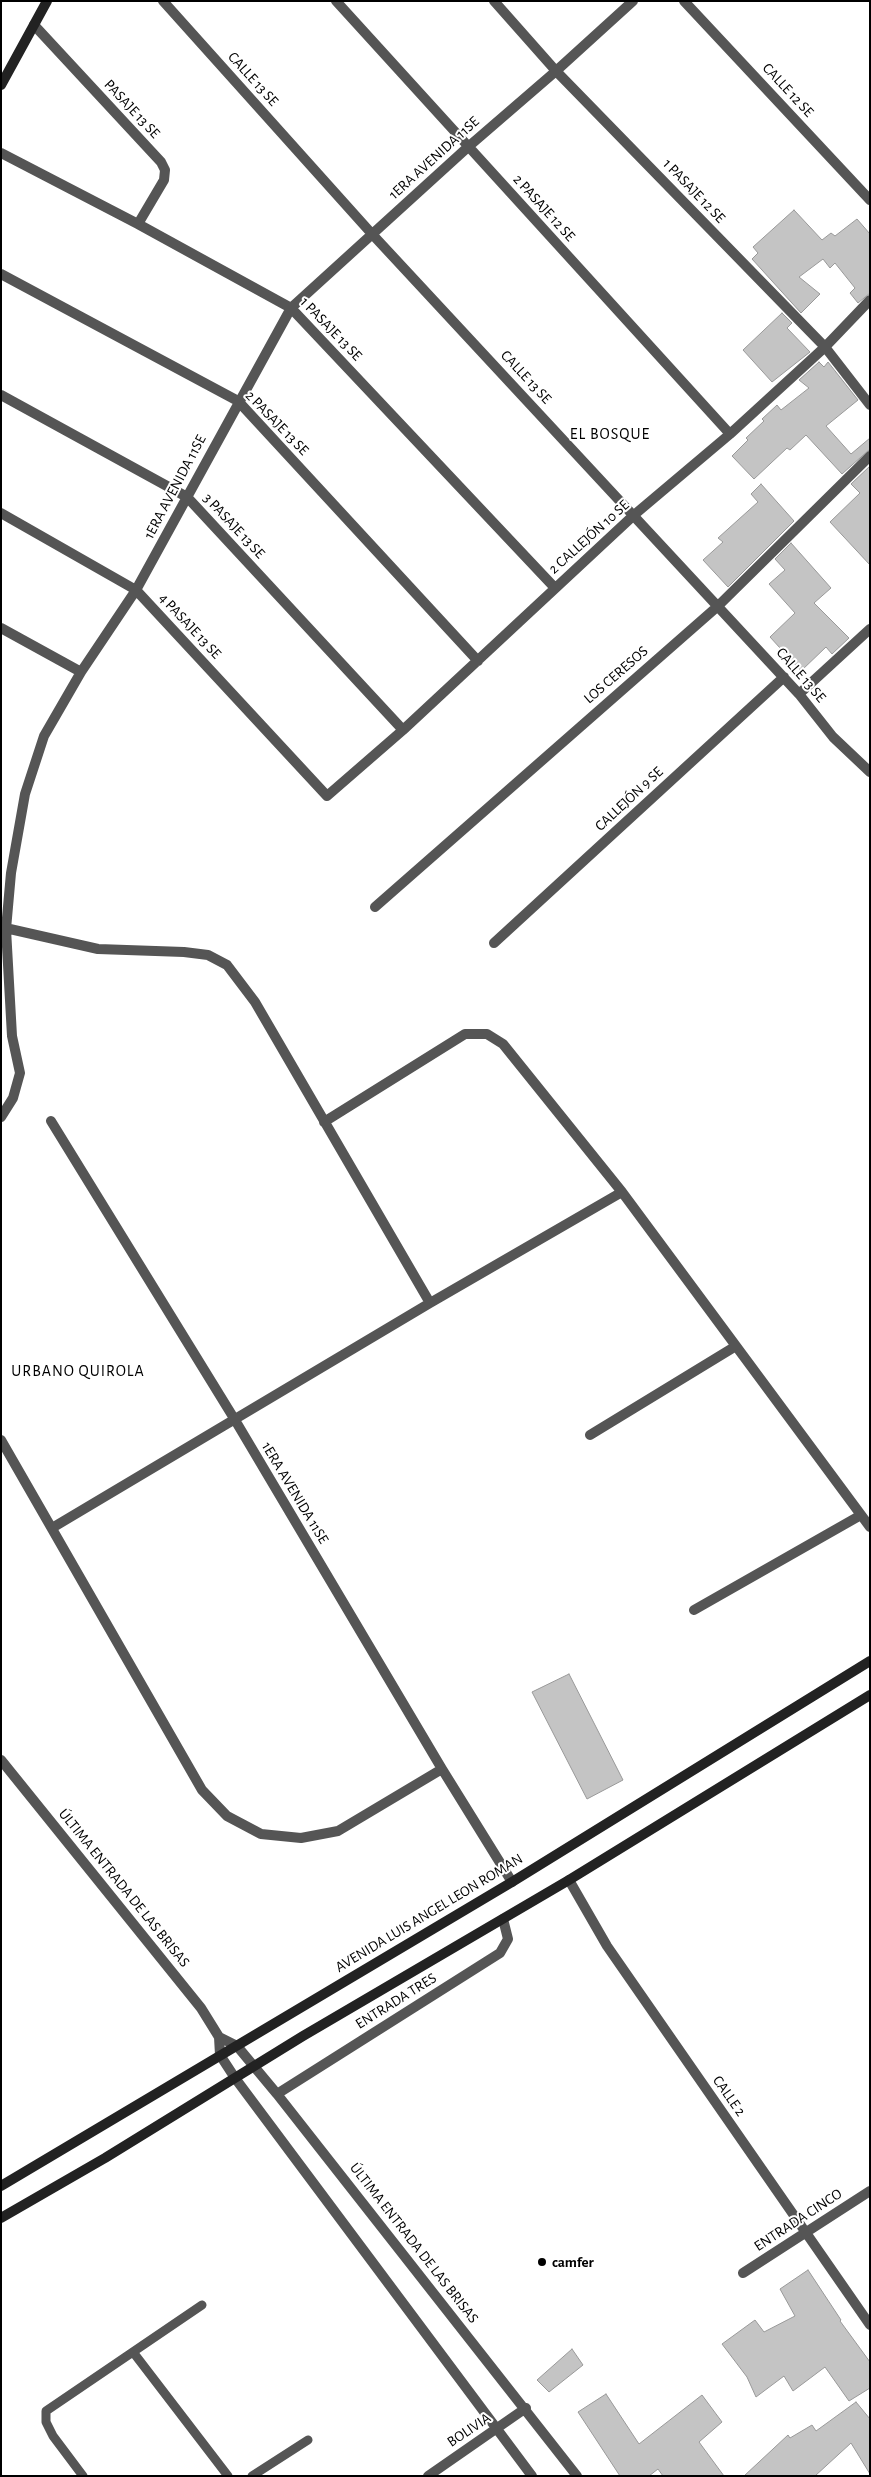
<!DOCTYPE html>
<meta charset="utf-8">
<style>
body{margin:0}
#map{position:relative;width:871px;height:2477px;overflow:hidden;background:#fff;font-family:"Alegreya Sans",sans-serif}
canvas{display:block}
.frame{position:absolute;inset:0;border:2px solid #000;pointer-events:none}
</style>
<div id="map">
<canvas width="871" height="2477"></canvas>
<div class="frame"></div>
</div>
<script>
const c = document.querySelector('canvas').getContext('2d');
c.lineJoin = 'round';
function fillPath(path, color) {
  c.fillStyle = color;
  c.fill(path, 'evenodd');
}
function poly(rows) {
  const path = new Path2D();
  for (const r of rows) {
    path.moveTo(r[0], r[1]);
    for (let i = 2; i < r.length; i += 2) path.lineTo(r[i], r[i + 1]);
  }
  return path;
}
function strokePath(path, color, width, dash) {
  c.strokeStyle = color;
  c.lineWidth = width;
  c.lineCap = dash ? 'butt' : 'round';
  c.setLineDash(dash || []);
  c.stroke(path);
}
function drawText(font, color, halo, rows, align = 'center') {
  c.font = font + ' "Alegreya Sans",sans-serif';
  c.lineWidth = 4;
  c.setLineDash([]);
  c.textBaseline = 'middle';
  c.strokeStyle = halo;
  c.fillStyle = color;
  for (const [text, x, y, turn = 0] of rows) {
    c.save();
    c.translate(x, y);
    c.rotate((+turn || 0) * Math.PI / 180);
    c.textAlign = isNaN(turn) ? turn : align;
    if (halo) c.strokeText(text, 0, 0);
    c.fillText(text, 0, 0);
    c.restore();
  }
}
const building = poly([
 [794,210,822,240,831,233,835,236,857,219,870,234,870,293,858,303,850,293,855,288,835,263,830,268,823,259,799,277,820,294,801,313,752,259,758,253,753,247,794,210],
 [782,313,792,323,787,328,810,352,772,382,743,350,782,313],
 [819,362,824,367,828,362,858,400,826,426,851,454,870,438,870,449,842,474,806,435,790,450,787,448,754,479,732,456,748,440,746,438,764,421,762,419,777,405,781,410,809,388,799,380,819,362],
 [870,466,870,565,830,522,860,493,851,484,870,466],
 [761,484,794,521,728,587,703,560,723,542,718,538,758,502,751,494,761,484],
 [791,543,831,588,814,603,849,638,832,654,826,647,801,671,770,637,795,613,769,584,785,570,775,559,791,543],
 [569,1674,623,1780,587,1799,532,1692,569,1674],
 [808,2270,841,2320,840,2321,870,2362,870,2388,849,2401,825,2367,793,2391,784,2376,756,2397,747,2377,722,2344,755,2320,764,2332,795,2316,780,2289,808,2270],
 [572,2349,583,2365,549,2392,537,2380,572,2349],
 [606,2394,639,2444,702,2395,722,2422,699,2442,724,2476,663,2476,658,2469,649,2476,620,2476,578,2412,606,2394],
 [856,2402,870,2419,870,2474,851,2443,815,2476,744,2476,788,2435,790,2438,812,2425,816,2431,856,2402]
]);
fillPath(building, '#c4c4c4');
strokePath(building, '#999', 1);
strokePath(poly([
 [133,2352,228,2476],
 [83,2476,53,2436,46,2422,46,2411,202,2305],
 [252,2476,308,2440]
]), '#555', 9);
strokePath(poly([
 [163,1,372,234,799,694,833,737,870,772],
 [336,1,730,434],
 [494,1,556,71,825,347,870,405],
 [684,1,870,200],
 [34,25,161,162,165,170,164,180,138,224],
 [1,153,138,224,291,308,555,588],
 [1,274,238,401,478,661],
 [1,395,187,497,403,730],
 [1,513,136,590,327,796,403,730,634,515,730,434,825,347,870,300],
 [1,628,81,672],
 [799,694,870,629],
 [375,907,718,606,870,456],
 [1,927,98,949,184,952,208,955,227,965,255,1002,430,1303],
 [494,943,784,677],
 [1,1117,13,1098,20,1073,12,1036,6,929,11,873,25,794,44,736,81,672,136,590,291,308,468,147,556,71,633,1],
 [51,1121,235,1420,442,1769,512,1882],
 [324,1122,465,1034,487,1034,503,1044,622,1192,870,1527],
 [590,1435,736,1346],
 [1,1440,202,1790,227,1816,261,1834,301,1838,338,1831,442,1769],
 [52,1528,430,1303,622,1192],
 [694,1610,861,1515],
 [1,1760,201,2008,219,2037,220,2055,235,2078,532,2476],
 [569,1880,607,1946,870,2325],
 [219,2037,237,2046,277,2094,577,2476],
 [277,2094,500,1953,508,1939,503,1919],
 [743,2273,870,2191],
 [428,2476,526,2408]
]), '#555', 10);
strokePath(poly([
 [1,85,47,1],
 [1,2186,512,1882,870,1661],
 [1,2218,105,2158,303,2036,569,1880,870,1695]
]), '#222', 10);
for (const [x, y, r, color] of [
 [542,2262,5,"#000"]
]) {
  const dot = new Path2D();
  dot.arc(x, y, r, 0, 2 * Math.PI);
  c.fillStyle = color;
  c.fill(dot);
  strokePath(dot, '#fff', 2);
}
drawText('15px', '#000', '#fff', [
 ["CALLE 13 SE",253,79,48],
 ["CALLE 12 SE",788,90,47],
 ["PASAJE 13 SE",132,109,47],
 ["1ERA AVENIDA 11SE",434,158,-42],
 ["1 PASAJE 12 SE",694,191,46],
 ["2 PASAJE 12 SE",544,208,48],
 ["1 PASAJE 13 SE",331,329,46],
 ["CALLE 13 SE",526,377,47],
 ["2 PASAJE 13 SE",277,423,46],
 ["1ERA AVENIDA 11SE",175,487,-62],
 ["3 PASAJE 13 SE",234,526,47],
 ["2 CALLEJÓN 10 SE",589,537,-42],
 ["4 PASAJE 13 SE",190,626,47],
 ["LOS CERESOS",616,675,-41],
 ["CALLE 13 SE",801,675,49],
 ["CALLEJÓN 9 SE",629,799,-43],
 ["1ERA AVENIDA 11SE",295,1493,59],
 ["ÚLTIMA ENTRADA DE LAS BRISAS",124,1888,51],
 ["AVENIDA LUIS ANGEL LEON ROMAN",429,1913,-31],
 ["ENTRADA TRES",396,2001,-32],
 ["CALLE 2",729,2096,55],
 ["ENTRADA CINCO",798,2220,-33],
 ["ÚLTIMA ENTRADA DE LAS BRISAS",414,2243,52],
 ["BOLIVIA",469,2430,-34]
]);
drawText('bold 15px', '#000', '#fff', [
 ["camfer",552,2262]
], 'left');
c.letterSpacing = '1px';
drawText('16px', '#000', '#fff', [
 ["EL BOSQUE",610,434],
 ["URBANO QUIROLA",78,1371]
]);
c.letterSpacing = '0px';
</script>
